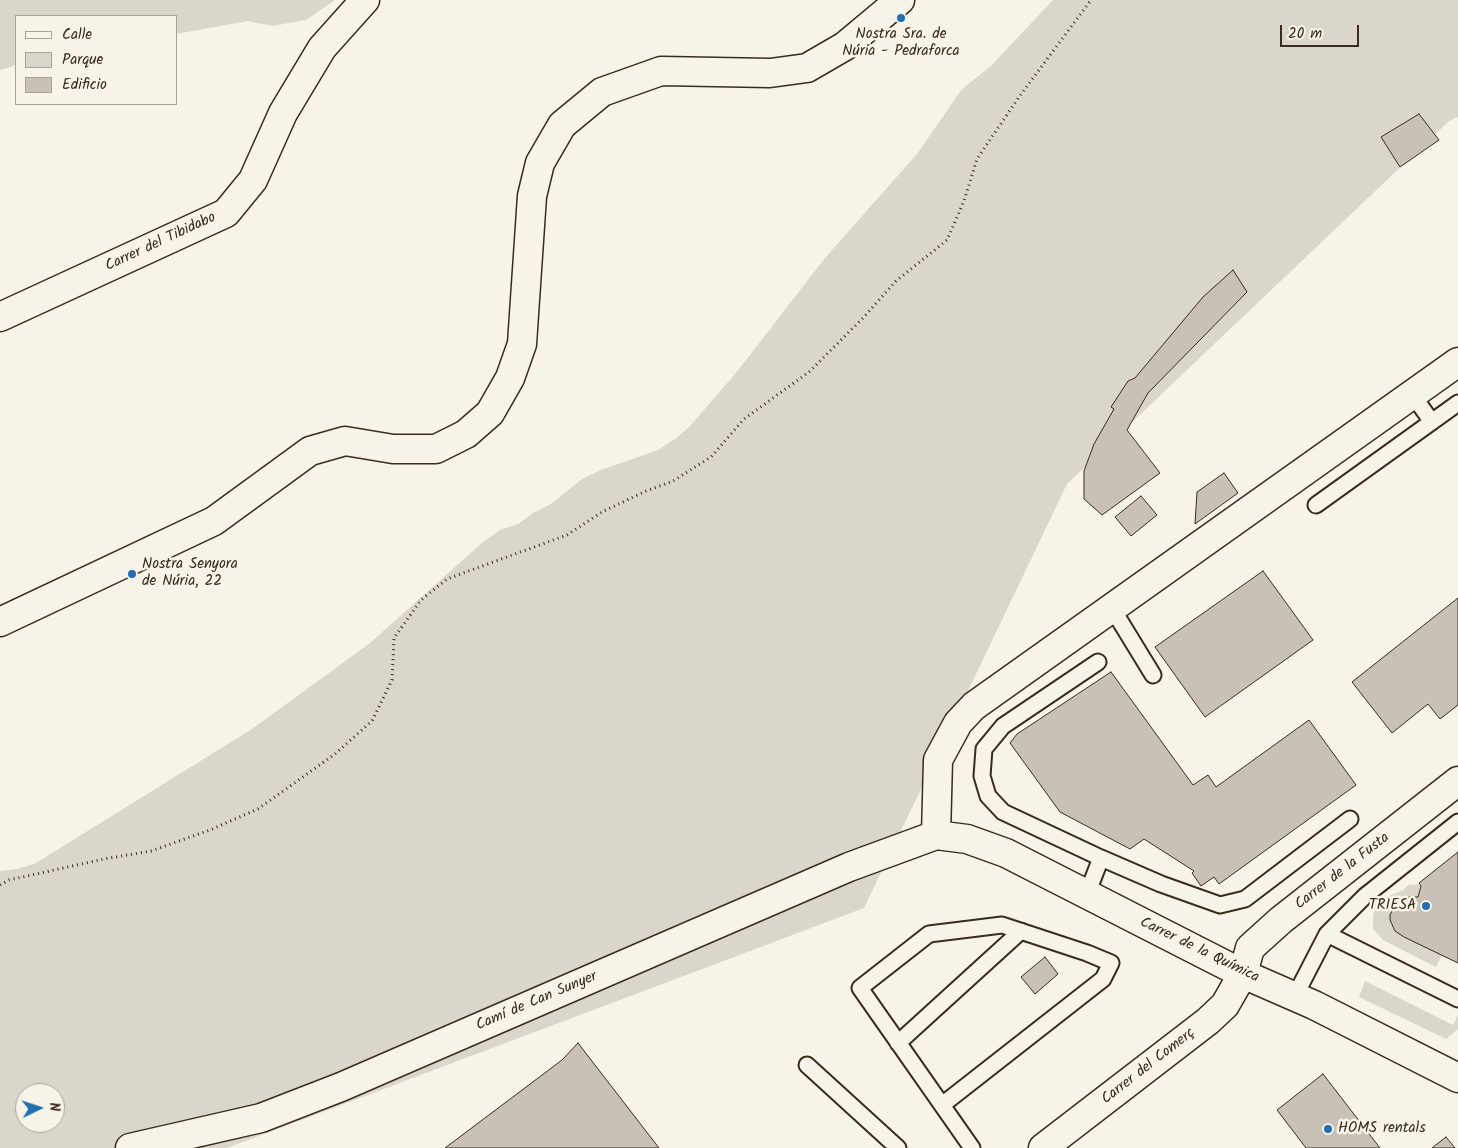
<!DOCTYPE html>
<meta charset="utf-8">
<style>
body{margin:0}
#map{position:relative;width:1458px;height:1148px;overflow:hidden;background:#f7f3e8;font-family:Kalam,sans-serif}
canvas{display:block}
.legend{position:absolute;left:15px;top:15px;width:162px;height:90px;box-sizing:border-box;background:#f7f3e8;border:1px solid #aca397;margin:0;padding:6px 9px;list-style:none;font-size:15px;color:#3b2a1e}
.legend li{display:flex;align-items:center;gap:10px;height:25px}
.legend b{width:25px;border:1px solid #aca397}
.north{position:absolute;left:15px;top:1083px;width:50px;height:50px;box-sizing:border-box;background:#f7f3e8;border:1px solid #aca397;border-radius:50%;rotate:86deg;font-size:14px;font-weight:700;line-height:20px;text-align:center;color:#3b2a1e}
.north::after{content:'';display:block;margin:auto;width:18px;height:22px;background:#1f6fb2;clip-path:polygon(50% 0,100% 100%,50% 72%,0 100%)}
.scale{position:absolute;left:1280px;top:25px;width:79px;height:22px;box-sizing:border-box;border:2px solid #3b2a1e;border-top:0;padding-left:6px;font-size:15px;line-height:18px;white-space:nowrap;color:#3b2a1e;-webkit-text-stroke:4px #f7f3e8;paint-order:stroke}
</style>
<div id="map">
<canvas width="1458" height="1148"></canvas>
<ul class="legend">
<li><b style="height:6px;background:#f7f3e8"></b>Calle</li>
<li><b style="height:14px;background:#dbd6cb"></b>Parque</li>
<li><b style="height:14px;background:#c8c1b6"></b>Edificio</li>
</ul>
<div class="north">N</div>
<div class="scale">20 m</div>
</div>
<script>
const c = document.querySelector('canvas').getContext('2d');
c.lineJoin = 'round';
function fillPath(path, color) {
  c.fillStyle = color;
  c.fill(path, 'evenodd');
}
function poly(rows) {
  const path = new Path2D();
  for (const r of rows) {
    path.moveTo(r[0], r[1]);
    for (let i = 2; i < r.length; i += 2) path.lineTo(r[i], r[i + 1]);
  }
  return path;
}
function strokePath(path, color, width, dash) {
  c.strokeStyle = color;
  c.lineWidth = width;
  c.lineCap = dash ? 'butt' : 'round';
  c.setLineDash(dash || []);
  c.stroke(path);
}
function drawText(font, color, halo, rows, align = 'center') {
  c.font = font + ' Kalam,sans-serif';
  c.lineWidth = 5;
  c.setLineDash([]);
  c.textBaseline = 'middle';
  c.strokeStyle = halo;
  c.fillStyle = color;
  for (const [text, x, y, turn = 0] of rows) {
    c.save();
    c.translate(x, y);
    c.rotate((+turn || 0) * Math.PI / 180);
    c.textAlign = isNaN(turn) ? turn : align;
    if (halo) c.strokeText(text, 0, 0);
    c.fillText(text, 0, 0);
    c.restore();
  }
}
fillPath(poly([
 [0,0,335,0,306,20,272,26,248,21,176,34,176,16,16,16,16,65,0,70],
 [1053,0,1458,0,1458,117,1449,121,1067,484,864,908,227,1148,0,1148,0,871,18,869,36,863,252,729,370,643,483,542,500,530,518,524,533,513,551,504,582,479,601,470,658,450,675,439,690,426,736,373,825,258,917,154,962,89,991,66],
 [25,1093,55,1093,55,1123,25,1123],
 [1420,884,1418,897,1410,897,1399,901,1393,908,1390,920,1395,930,1442,955,1436,967,1383,940,1373,929,1373,914,1379,904,1389,896,1403,890,1408,885],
 [1365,981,1453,1025,1458,1015,1458,1029,1446,1039,1359,997]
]), '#dbd6cb');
const building = poly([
 [1419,114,1439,140,1400,167,1381,137,1419,114],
 [1233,270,1247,292,1148,393,1127,430,1160,473,1102,515,1084,499,1084,471,1094,444,1114,409,1111,407,1128,381,1135,378,1203,297,1233,270],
 [1224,473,1238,493,1195,524,1197,492,1224,473],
 [1141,496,1157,515,1131,536,1115,517,1141,496],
 [1263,571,1313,640,1205,717,1155,647,1263,571],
 [1458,598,1458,705,1440,719,1428,704,1392,733,1352,682,1458,598],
 [1111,672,1193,785,1208,775,1216,787,1309,720,1356,785,1219,884,1214,877,1201,886,1192,873,1194,871,1144,839,1130,849,1060,812,1010,743,1017,734,1111,672],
 [1458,852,1458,963,1404,937,1395,931,1390,920,1390,915,1395,905,1402,899,1410,897,1418,897,1421,886,1419,883,1458,852],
 [1045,957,1058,974,1035,994,1021,977,1045,957],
 [578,1043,659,1148,445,1148,562,1060,578,1043],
 [1323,1074,1380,1148,1306,1148,1277,1110,1323,1074],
 [1446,1137,1455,1148,1432,1148,1446,1137]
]);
fillPath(building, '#c8c1b6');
strokePath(building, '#3b2a1e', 1);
const lane = poly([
 [1412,394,1432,422],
 [1316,505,1458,403],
 [1112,608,1153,675],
 [1098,662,1003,726,984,749,982,776,988,796,1003,812,1101,858,1161,884,1220,905,1245,899,1350,819],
 [1087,894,1101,858],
 [1327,934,1458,999],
 [1295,996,1327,934,1365,896,1458,822],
 [898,1043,1021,931],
 [807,1065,898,1148],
 [942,1105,1103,979,1111,963,1087,953,1002,925,929,934,860,988,972,1148]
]);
const street = poly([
 [0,317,226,213,253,180,283,113,322,48,365,0],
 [0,622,214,521,310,451,345,441,393,449,436,449,466,434,490,413,510,378,522,344,532,196,540,163,562,125,602,92,661,71,770,73,807,68,845,46,900,0],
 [936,835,938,760,958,723,974,706,1458,362],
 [130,1148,261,1118,341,1087,849,867,936,835,967,839,1006,853,1243,974,1314,1005,1458,1078],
 [1043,1148,1208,1021,1225,1005,1237,984,1243,974,1250,948,1281,920,1458,781]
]);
strokePath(lane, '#3b2a1e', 19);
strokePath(street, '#3b2a1e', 31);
strokePath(poly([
 [0,885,9,880,104,859,151,851,210,830,258,809,335,754,372,721,392,680,394,638,421,600,447,579,567,535,602,512,646,491,673,481,711,457,744,419,809,372,863,318,896,281,947,240,964,201,977,159,1019,97,1091,0]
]), '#3b2a1e', 3, [1, 4]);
strokePath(lane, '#f7f3e8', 15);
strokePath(street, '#f7f3e8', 28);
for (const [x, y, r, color] of [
 [901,18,5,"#1f6fb2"],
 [132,574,5,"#1f6fb2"],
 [1426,906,5,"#1f6fb2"],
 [1328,1129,5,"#1f6fb2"]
]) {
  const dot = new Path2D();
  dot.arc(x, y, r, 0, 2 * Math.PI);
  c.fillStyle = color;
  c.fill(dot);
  strokePath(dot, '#f7f3e8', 2);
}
drawText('15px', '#3b2a1e', '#f7f3e8', [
 ["Nostra Sra. de",901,35,"center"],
 ["Núria - Pedraforca",901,52,"center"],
 ["Nostra Senyora",142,565],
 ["de Núria, 22",142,582],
 ["TRIESA",1416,906,"right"],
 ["HOMS rentals",1338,1129]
], 'left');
drawText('15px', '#3b2a1e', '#f7f3e8', [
 ["Carrer del Tibidabo",161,243,-25],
 ["Carrer de la Fusta",1343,872,-38],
 ["Carrer de la Química",1199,951,26],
 ["Camí de Can Sunyer",537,1002,-23],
 ["Carrer del Comerç",1149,1067,-38]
]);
</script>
